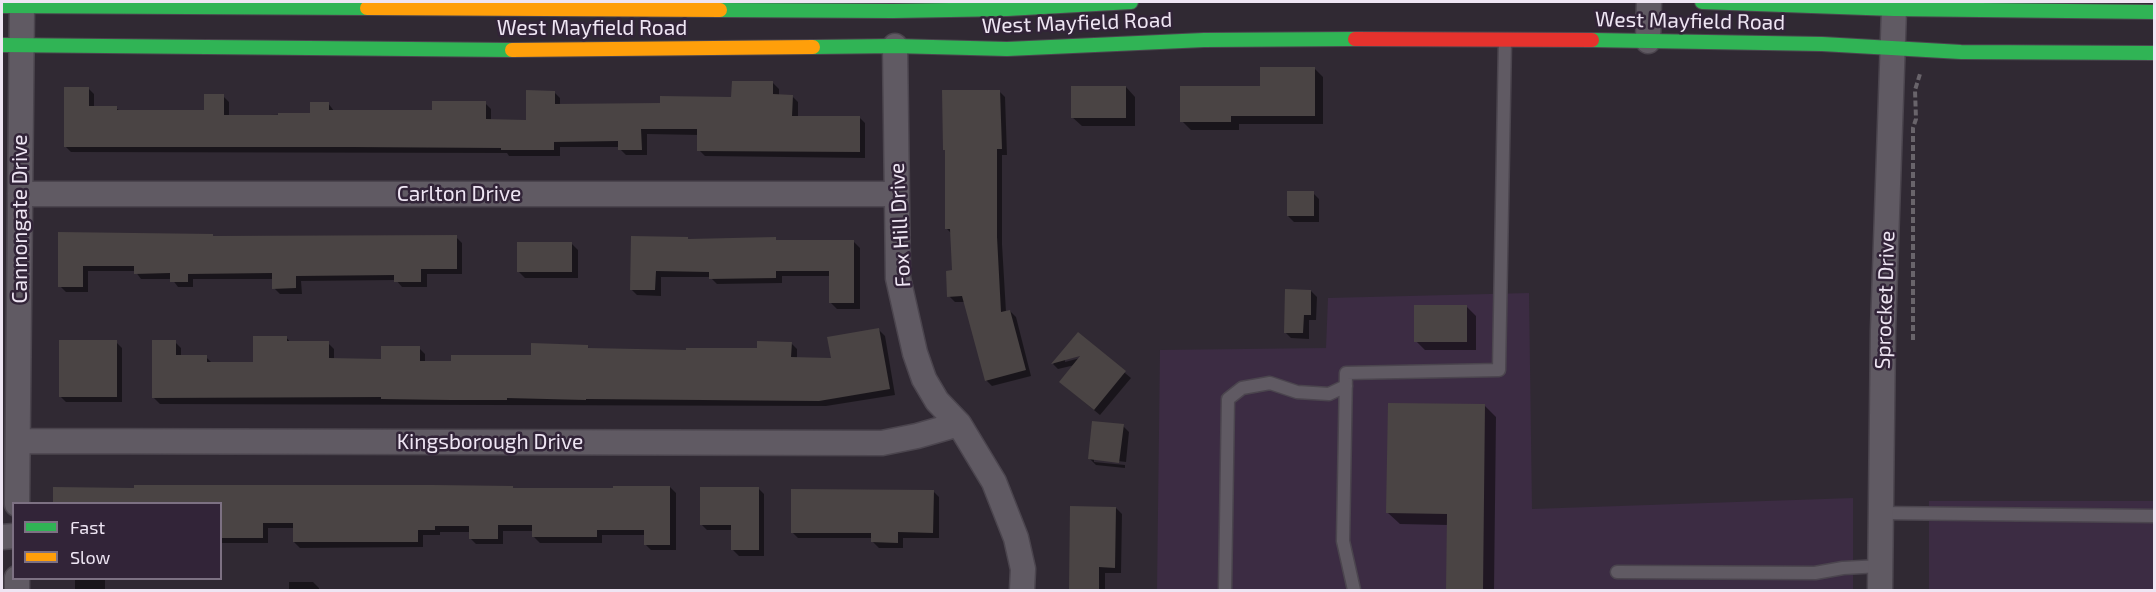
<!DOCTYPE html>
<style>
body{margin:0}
#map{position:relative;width:2156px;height:592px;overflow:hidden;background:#302933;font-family:"Exo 2",sans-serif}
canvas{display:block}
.frame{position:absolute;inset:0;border:3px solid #eee5f3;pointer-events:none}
.legend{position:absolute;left:12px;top:502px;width:210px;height:78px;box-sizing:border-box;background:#322438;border:2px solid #7d7183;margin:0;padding:8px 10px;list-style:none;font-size:18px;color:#eee5f3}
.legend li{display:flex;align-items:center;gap:12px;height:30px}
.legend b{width:30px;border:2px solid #7d7183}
</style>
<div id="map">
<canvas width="2156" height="592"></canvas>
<div class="frame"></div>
<ul class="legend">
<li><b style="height:8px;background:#30b455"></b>Fast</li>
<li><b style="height:8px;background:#ff9f0a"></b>Slow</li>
</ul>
</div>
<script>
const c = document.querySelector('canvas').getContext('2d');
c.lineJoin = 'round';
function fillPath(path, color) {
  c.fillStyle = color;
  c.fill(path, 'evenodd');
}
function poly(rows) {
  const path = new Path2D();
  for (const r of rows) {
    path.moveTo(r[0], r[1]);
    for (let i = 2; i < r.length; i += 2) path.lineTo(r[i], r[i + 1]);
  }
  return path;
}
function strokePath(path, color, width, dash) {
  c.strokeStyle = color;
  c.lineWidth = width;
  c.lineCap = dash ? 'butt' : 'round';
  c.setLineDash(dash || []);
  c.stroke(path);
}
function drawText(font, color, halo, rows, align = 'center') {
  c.font = font + ' "Exo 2",sans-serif';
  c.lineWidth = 5;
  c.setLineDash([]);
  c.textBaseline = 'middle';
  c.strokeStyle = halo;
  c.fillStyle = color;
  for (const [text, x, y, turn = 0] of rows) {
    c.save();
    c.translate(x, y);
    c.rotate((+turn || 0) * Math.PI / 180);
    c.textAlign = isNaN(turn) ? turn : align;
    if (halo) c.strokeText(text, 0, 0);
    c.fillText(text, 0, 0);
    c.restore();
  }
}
fillPath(poly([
 [1529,293,1532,509,1853,498,1853,590,1157,590,1160,350,1326,348,1328,298],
 [1929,501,2154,501,2154,590,1929,590]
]), '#3c2c43');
fillPath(poly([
 [1314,68,1323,77,1323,124,1239,124,1239,130,1191,130,1182,121],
 [773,83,779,89,779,96,792,96,798,102,798,117,859,117,865,123,865,158,705,156,699,150,699,135,647,134,647,155,626,155,620,149,620,147,560,147,560,156,509,156,507,153,71,152,65,146,88,88,94,94,94,108,116,108,120,111,206,111,223,96,229,102,229,116,312,114,328,103,334,111,434,111,485,103,491,109,491,121,527,122,554,92,560,98,560,105,662,105,733,98],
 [1126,87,1135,97,1135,126,1082,126,1072,117],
 [999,91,1005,97,1007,155,1002,155,1002,244,1006,312,1010,311,1016,317,1031,376,992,386,986,380,965,302,955,302,949,296,954,272,952,234,947,229],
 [1313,193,1319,199,1319,222,1294,222,1288,216],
 [60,234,215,238,456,237,462,243,462,274,427,274,427,287,402,287,396,280,301,281,302,294,280,294,274,288,274,279,193,279,193,287,178,287,172,279,141,279,135,271,88,271,88,292,66,292,60,286],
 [775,239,778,242,854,242,860,248,860,309,837,309,831,303,831,276,782,276,782,283,717,284,710,277,661,277,661,296,637,295,631,289,689,240],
 [572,244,578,250,578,278,525,278,519,272],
 [1311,291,1317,297,1316,320,1309,320,1309,339,1291,338,1285,332],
 [1467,307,1476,316,1476,350,1425,350,1416,341],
 [879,330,885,336,895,395,826,406,160,404,154,398,175,342,181,348,181,357,206,357,212,363,255,364,286,337,291,343,328,343,334,349,334,360,382,360,419,348,425,354,425,362,453,362,532,357,587,346,590,350,688,352,759,349,791,343,797,349,797,359,833,359],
 [1078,334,1131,378,1100,415,1067,388,1075,365,1058,369,1053,364],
 [1087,353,1088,356,1065,362,1065,359],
 [116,342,122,348,122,402,66,402,60,396],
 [1484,405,1496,417,1494,590,1448,590,1448,525,1400,524,1388,513],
 [1123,426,1129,432,1126,462,1094,458,1094,462,1125,465,1125,468,1096,465,1090,459],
 [670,487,676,493,676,550,651,550,645,544,645,535,602,535,602,543,540,543,534,537,534,531,503,531,503,544,476,544,470,538,470,532,440,532,440,535,423,535,423,547,300,548,294,542,294,528,268,528,268,543,220,543,220,504,515,490],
 [758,488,764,494,764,556,739,556,733,550,733,530,707,530,701,524],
 [933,491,939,497,939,538,903,538,903,548,879,548,873,542,873,538,798,538,792,532],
 [1116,508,1122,514,1121,573,1105,573,1105,590,1071,590],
 [75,578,105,578,105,590,75,590],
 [289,582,313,582,319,588,319,590,289,590]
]), '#0007');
fillPath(poly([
 [1260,67,1315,67,1315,116,1231,116,1231,122,1180,122,1180,86,1260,86],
 [732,81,773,81,773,94,793,95,792,116,860,116,860,152,697,151,697,129,641,129,642,150,618,150,618,141,554,142,554,150,501,150,501,148,355,147,64,147,64,87,89,87,89,106,117,106,117,110,204,110,204,94,224,94,224,115,278,115,278,113,310,113,310,102,329,102,329,110,432,110,432,101,486,101,486,119,526,120,526,90,555,91,555,104,660,103,660,96,731,97],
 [1071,86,1126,86,1126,118,1071,118],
 [942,90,1000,90,1002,149,997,149,997,237,1001,312,1010,310,1026,370,985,381,962,296,947,297,946,271,952,270,950,229,945,229,945,150,943,150],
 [1287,191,1314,191,1314,216,1287,216],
 [58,232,213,234,213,236,457,235,457,269,421,269,421,282,394,282,394,275,296,276,296,288,272,289,272,273,188,274,188,282,170,282,170,273,134,274,134,266,83,266,83,287,58,287],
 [631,236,688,237,688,239,776,237,776,240,854,240,854,303,829,303,829,271,776,271,776,278,709,279,709,272,656,271,655,290,630,290],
 [517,242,572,242,572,272,517,272],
 [1285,289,1311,290,1311,315,1304,315,1303,333,1284,333],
 [1414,305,1467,305,1467,342,1414,342],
 [879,328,890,389,819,401,586,399,586,400,507,398,507,400,451,400,381,399,381,397,152,398,152,340,176,340,176,355,207,355,207,362,253,362,253,336,287,336,287,341,329,341,329,358,381,359,381,346,420,346,420,361,451,361,451,355,531,355,531,343,588,345,588,348,686,350,686,348,757,348,757,341,792,342,791,357,831,358,827,337],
 [1078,332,1126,371,1094,410,1059,382,1080,356,1051,364],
 [59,340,117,340,117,397,59,397],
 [1388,403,1485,404,1483,591,1446,591,1447,514,1386,513],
 [1092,421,1124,424,1119,463,1088,459],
 [134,485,434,485,513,486,513,488,613,488,613,486,670,486,670,545,644,545,644,530,597,530,597,537,532,537,532,525,498,525,498,539,469,539,469,526,435,526,435,530,418,530,418,542,293,542,293,523,263,523,263,538,220,538,220,504,53,504,53,487,134,488],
 [700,487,759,487,759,550,731,550,731,525,700,525],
 [791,489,934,490,933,533,898,532,898,543,871,542,871,533,791,533],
 [1070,506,1116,507,1115,568,1099,567,1099,591,1069,591]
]), '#4a4444');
const lane = poly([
 [1881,513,2154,516],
 [1617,572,1815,573,1843,568,1881,566],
 [1225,590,1228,399,1242,388,1270,383,1297,392,1329,394,1346,386],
 [1354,590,1343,541,1346,373,1499,370,1505,40]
]);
const street = poly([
 [1648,41,1649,2],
 [895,46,898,278,915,353,924,379,937,401,959,424,994,482,1016,538,1023,569,1022,590],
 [20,194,897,194],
 [18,441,882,443,917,436,959,424],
 [17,504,22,6],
 [2,537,14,536],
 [17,590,17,578],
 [1880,590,1883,330,1894,9]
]);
const fast = poly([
 [1702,2,1894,9,2154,12],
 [2,6,367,8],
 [720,10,893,11,1007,9,1131,2],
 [1592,40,1822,44,1961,52,2154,53],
 [2,45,512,50],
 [813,47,895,46,1007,49,1204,40,1355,39]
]);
const slow = poly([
 [367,8,720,10],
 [512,50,813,47]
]);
const jam = poly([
 [1355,39,1592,40]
]);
strokePath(lane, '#4b454e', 15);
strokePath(street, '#4b454e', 27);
strokePath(fast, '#4b454e', 16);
strokePath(slow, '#4b454e', 16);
strokePath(jam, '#4b454e', 16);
strokePath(poly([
 [1913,340,1913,128,1916,119,1915,90,1920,74]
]), '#69646b', 4, [6, 3]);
strokePath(lane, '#605a63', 12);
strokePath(street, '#605a63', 24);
strokePath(fast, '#30b455', 14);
strokePath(slow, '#ff9f0a', 14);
strokePath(jam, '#e5322d', 14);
drawText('21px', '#eee5f3', '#322438', [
 ["West Mayfield Road",1690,21,1],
 ["West Mayfield Road",1077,23,-2],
 ["West Mayfield Road",592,28],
 ["Carlton Drive",459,194],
 ["Cannongate Drive",20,219,-90],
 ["Fox Hill Drive",900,225,-93],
 ["Sprocket Drive",1885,300,-88],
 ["Kingsborough Drive",490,442]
]);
</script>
